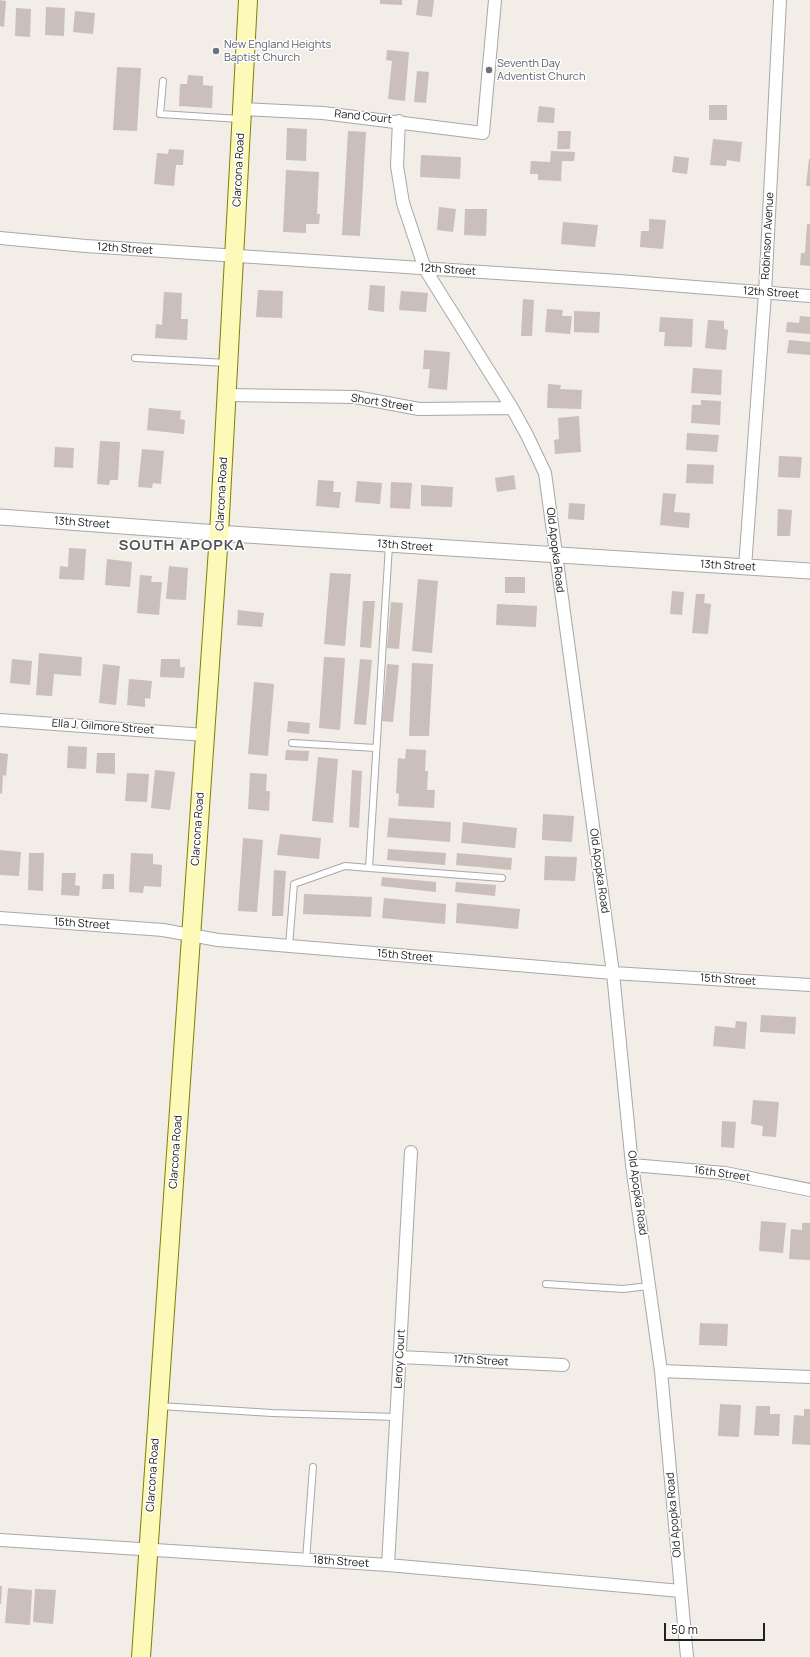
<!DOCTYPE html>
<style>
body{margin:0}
#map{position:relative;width:810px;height:1657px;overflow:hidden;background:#f2ede7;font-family:Manrope,sans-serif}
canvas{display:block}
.scale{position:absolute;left:664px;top:1623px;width:101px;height:18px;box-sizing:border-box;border:2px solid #212121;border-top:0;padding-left:5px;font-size:12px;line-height:14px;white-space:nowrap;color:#212121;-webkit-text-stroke:3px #fff;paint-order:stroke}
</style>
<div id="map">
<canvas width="810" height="1657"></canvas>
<div class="scale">50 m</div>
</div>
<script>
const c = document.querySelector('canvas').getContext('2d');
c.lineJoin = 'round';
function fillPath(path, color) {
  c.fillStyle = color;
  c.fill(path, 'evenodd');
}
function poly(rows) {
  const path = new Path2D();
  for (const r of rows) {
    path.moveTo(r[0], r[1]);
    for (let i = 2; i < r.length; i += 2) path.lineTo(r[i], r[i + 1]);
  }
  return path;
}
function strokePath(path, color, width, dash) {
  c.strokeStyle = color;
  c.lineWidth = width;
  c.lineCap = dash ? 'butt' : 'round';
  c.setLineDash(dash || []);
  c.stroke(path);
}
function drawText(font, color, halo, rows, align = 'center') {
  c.font = font + ' Manrope,sans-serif';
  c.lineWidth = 3;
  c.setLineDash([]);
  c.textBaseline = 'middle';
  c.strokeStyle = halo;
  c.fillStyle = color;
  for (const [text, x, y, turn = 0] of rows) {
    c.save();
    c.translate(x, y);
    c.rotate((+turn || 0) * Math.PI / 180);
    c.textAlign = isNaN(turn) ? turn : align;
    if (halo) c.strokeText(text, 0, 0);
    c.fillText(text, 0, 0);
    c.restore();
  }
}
fillPath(poly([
 [0,0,6,1,4,27,0,26],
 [380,0,402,0,402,5,380,4],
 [418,0,434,0,432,17,416,15],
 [46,7,65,8,64,36,45,35],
 [16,8,31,9,30,37,15,36],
 [75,11,95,13,93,34,73,32],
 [387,50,409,52,405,101,388,99,392,61,386,60],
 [117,67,141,68,137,131,113,130],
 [417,71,429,72,426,103,414,102],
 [188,75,203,76,203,85,213,86,212,108,179,106,180,84,187,84],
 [709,105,727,105,727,120,709,120],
 [539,106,555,108,554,123,537,122],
 [287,128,307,129,306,161,286,160],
 [348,131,366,132,360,236,342,235],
 [558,131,571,131,570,149,557,149],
 [713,139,742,142,740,162,727,160,726,166,710,165],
 [169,149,184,150,183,165,176,165,174,186,154,184,157,153,168,154],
 [551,151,575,152,574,161,562,161,561,181,538,180,538,174,530,174,531,161,550,162],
 [421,155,461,157,460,179,420,177],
 [674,156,689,158,687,174,672,172],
 [809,159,810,159,810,186,806,186],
 [286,170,319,172,317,214,320,214,319,224,306,224,306,233,283,232],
 [439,207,456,209,453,232,437,230],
 [465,209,487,209,486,236,464,235],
 [649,219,666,220,663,249,640,247,641,231,649,231],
 [563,222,598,225,595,247,561,244],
 [807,224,810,224,810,266,800,265,801,253,805,253],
 [370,285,385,286,384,312,368,310],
 [258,290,283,291,282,318,256,317],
 [401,291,428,293,426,312,399,310],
 [164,292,182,293,181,319,188,319,187,340,155,338,156,324,162,325],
 [523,299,534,300,532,336,521,336],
 [547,309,563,310,562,316,572,316,570,334,545,332],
 [574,311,600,312,599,333,574,332],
 [800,316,810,317,810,334,786,332,787,322,799,323],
 [660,317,693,319,692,347,664,346,665,332,659,332],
 [708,320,724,321,724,329,728,330,726,350,705,348],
 [789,340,810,342,810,355,787,353],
 [424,350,450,352,447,390,428,388,430,369,423,369],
 [693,368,722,370,721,395,691,393],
 [548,384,561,385,560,389,582,390,581,409,547,408],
 [701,400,721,401,720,425,691,423,692,405,701,405],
 [149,408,181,411,180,419,185,420,184,434,147,430],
 [579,416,581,452,555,454,554,440,559,439,558,418],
 [687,433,719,435,717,452,686,450],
 [100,441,120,442,118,480,110,480,109,485,97,484],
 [55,447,74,448,73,468,54,467],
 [142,449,164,451,161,484,153,483,152,488,138,487],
 [779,456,802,457,800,478,778,477],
 [687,464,714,465,713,484,686,483],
 [514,475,516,489,497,492,495,478],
 [318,480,334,481,333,492,341,492,339,508,316,506],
 [357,481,382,483,380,504,355,502],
 [391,482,412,483,410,509,390,508],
 [421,485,453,487,452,507,421,506],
 [663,493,676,494,674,512,690,513,689,528,660,525],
 [569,503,585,504,584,520,568,519],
 [778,509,792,510,790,536,777,536],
 [69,548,86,549,84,580,59,579,60,566,68,567],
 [107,559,132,562,130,587,105,585],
 [169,566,188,568,186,600,166,599],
 [330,573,351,574,345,646,324,644],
 [140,575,152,576,151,582,162,582,159,615,137,613],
 [505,577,525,577,525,593,505,593],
 [418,579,438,581,432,653,412,651],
 [672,591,684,592,682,615,670,614],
 [696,594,705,594,704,603,711,604,708,634,692,633],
 [363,601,375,601,371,648,360,647],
 [391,602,403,603,399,649,387,648],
 [497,604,537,606,536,627,496,625],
 [238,610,264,613,262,627,237,625],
 [39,653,82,657,81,676,54,674,52,696,36,695],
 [324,657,345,658,340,730,319,728],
 [12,659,32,661,30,685,10,683],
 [161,659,180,659,180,667,185,667,184,678,160,677],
 [360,659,372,660,366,725,354,724],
 [412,663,433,664,429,736,409,736],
 [103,664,120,666,116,705,99,703],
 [387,664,399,665,393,722,382,721],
 [129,679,152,681,150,699,145,698,145,707,127,705],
 [254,682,274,684,268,756,248,754],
 [288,721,310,723,309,734,287,732],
 [68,746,87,747,86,769,67,768],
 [406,749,426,750,425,771,428,771,427,790,435,790,434,808,398,806,399,794,396,793,398,758,405,759],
 [286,750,309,751,308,761,285,760],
 [0,753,8,754,6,776,3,775,2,794,0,793],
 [97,753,115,753,115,774,96,773],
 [318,757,338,759,333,823,312,821],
 [155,770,175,772,170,810,151,808],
 [352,770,362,771,359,828,349,827],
 [127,773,149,774,147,802,125,801],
 [250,773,267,774,266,791,270,791,269,811,248,809],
 [543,814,574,816,572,842,542,840],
 [389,818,451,822,450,842,387,837],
 [463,822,517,828,515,848,461,843],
 [280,834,321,838,319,859,277,855],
 [243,838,263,840,257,912,238,911],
 [388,849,446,853,445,865,387,860],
 [0,850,21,852,19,876,0,875],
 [29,853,44,853,43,891,28,890],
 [131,853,153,854,153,864,162,865,161,887,144,886,143,893,129,892],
 [457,853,512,858,511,870,456,865],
 [545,856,577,857,575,881,544,880],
 [274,870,286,871,283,916,272,916],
 [62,873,76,873,75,885,80,886,79,896,61,895],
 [103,874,114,874,114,889,102,889],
 [382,877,436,882,436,892,381,886],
 [456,882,496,885,495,896,455,892],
 [304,894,372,897,371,917,303,914],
 [384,898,446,904,445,924,382,918],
 [457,903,520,909,518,929,456,923],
 [761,1015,796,1017,795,1034,760,1032],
 [736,1021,747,1022,745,1049,713,1046,715,1026,735,1028],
 [753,1100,779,1102,776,1137,762,1136,763,1126,751,1124],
 [722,1121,736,1122,734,1148,721,1147],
 [761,1221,786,1223,783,1253,759,1251],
 [802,1223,810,1223,810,1260,789,1259,791,1229,802,1230],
 [700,1323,728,1324,727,1346,699,1345],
 [720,1404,741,1405,739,1437,718,1436],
 [756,1406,770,1406,770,1414,780,1414,779,1436,754,1435],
 [804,1409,810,1409,810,1445,792,1444,794,1415,804,1416],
 [0,1586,2,1586,1,1604,0,1604],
 [8,1588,32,1590,30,1625,5,1623],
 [35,1589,56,1590,53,1624,33,1622]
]), '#cabfba');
const service = poly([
 [163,81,160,114,240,119],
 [135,358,227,363],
 [389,545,369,868,502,878],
 [292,743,376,748],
 [289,946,294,884,345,866,369,868],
 [546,1284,623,1289,649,1286],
 [160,1406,272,1413,396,1417],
 [306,1560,313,1467]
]);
const minor = poly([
 [242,109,323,113,483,133,495,0],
 [399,121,397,166,403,203,425,269,512,408,527,435,545,473,613,973,632,1165,661,1371,687,1657],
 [0,238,86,246,619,281,810,296],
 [227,395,355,397,419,409,512,408],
 [745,567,765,293,780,0],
 [0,720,205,735],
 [0,918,163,930,218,940,613,973,810,985],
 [632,1165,725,1173,810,1190],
 [400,1357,563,1365],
 [661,1371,810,1377],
 [0,1540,388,1565,681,1591],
 [388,1565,411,1152]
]);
const tertiary = poly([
 [0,517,231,534,810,571]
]);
const secondary = poly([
 [141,1657,219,534,248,0]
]);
strokePath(service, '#a8a8a8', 8);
strokePath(minor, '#a8a8a8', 14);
strokePath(tertiary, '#a8a8a8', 17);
strokePath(secondary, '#808000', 20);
strokePath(service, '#fff', 6);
strokePath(minor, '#fff', 12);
strokePath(tertiary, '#fff', 15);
strokePath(secondary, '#fdf9b9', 18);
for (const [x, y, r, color] of [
 [216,51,4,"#6b7280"],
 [489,70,4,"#6b7280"]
]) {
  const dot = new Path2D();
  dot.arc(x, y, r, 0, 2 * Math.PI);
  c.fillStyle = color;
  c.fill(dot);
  strokePath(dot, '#fff', 1.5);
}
drawText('11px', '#5b616d', '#fff', [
 ["New England Heights",224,45],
 ["Baptist Church",224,58],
 ["Seventh Day",497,64],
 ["Adventist Church",497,77]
], 'left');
drawText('11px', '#212121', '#fff', [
 ["Rand Court",363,117,6],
 ["Clarcona Road",239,170,-87],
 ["Robinson Avenue",768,236,-87],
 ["12th Street",125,249,4],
 ["12th Street",448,270,4],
 ["12th Street",771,293,4],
 ["Short Street",382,403,9],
 ["Clarcona Road",222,494,-87],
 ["13th Street",82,523,4],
 ["13th Street",405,546,4],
 ["Old Apopka Road",555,550,83],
 ["13th Street",728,566,3],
 ["Ella J. Gilmore Street",103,727,4],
 ["Clarcona Road",198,829,-86],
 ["Old Apopka Road",599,871,82],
 ["15th Street",82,924,4],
 ["15th Street",405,956,5],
 ["15th Street",728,980,4],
 ["Clarcona Road",176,1152,-86],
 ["16th Street",722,1174,8],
 ["Old Apopka Road",637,1193,82],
 ["Leroy Court",400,1359,-87],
 ["17th Street",481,1361,3],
 ["Clarcona Road",153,1475,-86],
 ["Old Apopka Road",674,1515,-95],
 ["18th Street",341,1562,4]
]);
c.letterSpacing = '1px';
drawText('bold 15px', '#545454', '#fff', [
 ["SOUTH APOPKA",182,546]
]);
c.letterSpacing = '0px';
</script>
